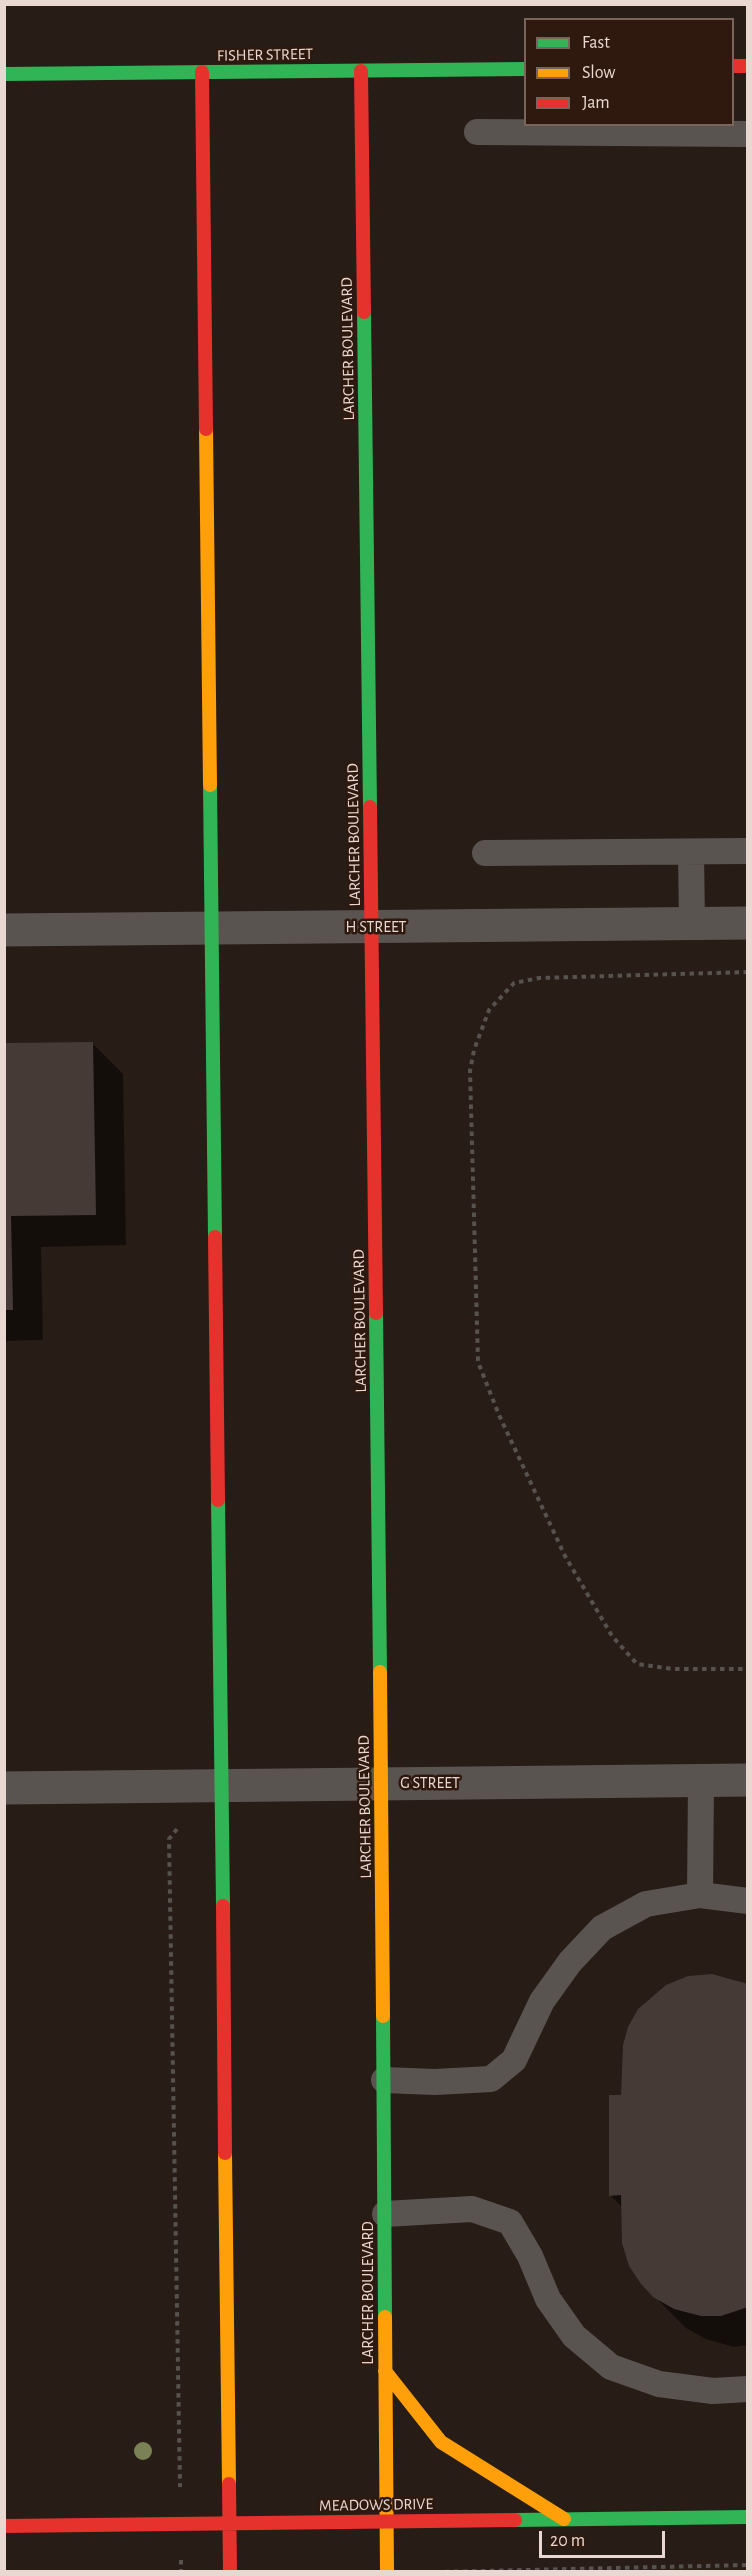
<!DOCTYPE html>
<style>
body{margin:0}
#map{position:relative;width:752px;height:2576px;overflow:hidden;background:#271c16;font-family:"Alegreya Sans",sans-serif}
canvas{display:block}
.frame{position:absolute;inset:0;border:6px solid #e8d8d1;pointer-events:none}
.legend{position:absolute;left:524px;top:18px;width:210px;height:108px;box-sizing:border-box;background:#2f190e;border:2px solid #79655c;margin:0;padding:8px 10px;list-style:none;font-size:18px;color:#e8d8d1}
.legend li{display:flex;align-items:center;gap:12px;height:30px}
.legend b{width:30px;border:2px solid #79655c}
.scale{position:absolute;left:539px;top:2531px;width:126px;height:27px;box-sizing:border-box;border:3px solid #e8d8d1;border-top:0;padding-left:8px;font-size:18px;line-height:21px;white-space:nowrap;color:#e8d8d1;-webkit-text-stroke:4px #2f190e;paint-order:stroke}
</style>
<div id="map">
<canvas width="752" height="2576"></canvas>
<div class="frame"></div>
<ul class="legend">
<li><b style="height:8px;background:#30b455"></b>Fast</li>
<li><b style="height:8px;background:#ff9f0a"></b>Slow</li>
<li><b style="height:8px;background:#e5322d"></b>Jam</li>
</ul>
<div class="scale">20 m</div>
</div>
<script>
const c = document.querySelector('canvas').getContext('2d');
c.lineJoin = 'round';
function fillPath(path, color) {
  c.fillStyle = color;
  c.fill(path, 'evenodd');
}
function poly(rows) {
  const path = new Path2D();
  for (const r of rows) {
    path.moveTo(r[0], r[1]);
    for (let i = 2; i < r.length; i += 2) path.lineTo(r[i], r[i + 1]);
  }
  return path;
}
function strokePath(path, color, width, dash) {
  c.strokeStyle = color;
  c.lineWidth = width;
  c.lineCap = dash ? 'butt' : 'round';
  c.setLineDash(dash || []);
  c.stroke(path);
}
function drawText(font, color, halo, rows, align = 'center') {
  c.font = font + ' "Alegreya Sans",sans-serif';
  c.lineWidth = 5;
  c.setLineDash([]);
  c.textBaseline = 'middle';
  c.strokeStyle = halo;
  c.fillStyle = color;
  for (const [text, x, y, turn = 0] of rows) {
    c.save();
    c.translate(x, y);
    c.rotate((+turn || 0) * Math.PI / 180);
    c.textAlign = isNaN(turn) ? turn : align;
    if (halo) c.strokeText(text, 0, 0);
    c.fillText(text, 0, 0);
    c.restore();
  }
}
fillPath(poly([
 [92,1043,123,1074,126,1245,41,1247,43,1340,4,1341,4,1045],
 [688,1978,727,1978,748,1986,748,2345,734,2347,706,2339,686,2328,654,2296,624,2209,610,2195,632,2021,648,2000,667,1986]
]), '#0007');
fillPath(poly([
 [93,1042,96,1215,11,1216,13,1310,4,1310,4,1043],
 [712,1974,748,1984,748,2307,721,2316,701,2316,674,2309,653,2297,641,2284,629,2266,622,2243,621,2195,609,2196,609,2095,621,2095,623,2045,628,2027,638,2009,666,1985,688,1976]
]), '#453a36');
strokePath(poly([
 [748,972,539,978,514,983,489,1010,474,1050,470,1071,478,1362,499,1415,565,1556,612,1636,637,1664,673,1669,748,1669],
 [177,1829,169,1839,180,2487],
 [181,2560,181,2572],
 [436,2572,748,2565]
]), '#57524e', 4, [4.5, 4.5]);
strokePath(poly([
 [477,132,748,134],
 [691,852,692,924],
 [485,853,748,851],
 [700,1895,701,1780],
 [384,2080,435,2082,491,2079,514,2060,542,2001,570,1962,602,1928,646,1904,700,1895,748,1901],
 [385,2214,472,2209,510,2222,530,2256,548,2299,574,2336,611,2367,659,2384,713,2391,748,2389]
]), '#5a5451', 26);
strokePath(poly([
 [4,930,748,923],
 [4,1788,748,1780]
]), '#5a5451', 33);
strokePath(poly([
 [4,74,526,69],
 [364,312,370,807],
 [210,785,215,1237],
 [376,1313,380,1672],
 [218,1500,223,1906],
 [383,2016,385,2317],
 [515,2520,748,2517]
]), '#30b455', 14);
strokePath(poly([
 [206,429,210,785],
 [380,1672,383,2016],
 [225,2153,229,2484],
 [385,2317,387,2572],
 [385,2371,441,2442,564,2519]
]), '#ff9f0a', 14);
strokePath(poly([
 [732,66,748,66],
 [361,71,364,312],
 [202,72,206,429],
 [370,807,376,1313],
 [215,1237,218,1500],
 [223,1906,225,2153],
 [229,2484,230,2572],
 [4,2526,515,2520]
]), '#e5322d', 14);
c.fillStyle = '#798155';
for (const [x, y] of [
 [143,2451]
]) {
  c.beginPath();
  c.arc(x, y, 9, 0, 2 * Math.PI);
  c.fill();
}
drawText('16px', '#e8d8d1', '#2f190e', [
 ["FISHER STREET",265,55,-1],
 ["LARCHER BOULEVARD",348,349,-91],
 ["LARCHER BOULEVARD",354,835,-91],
 ["H STREET",376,927],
 ["LARCHER BOULEVARD",360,1321,-91],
 ["G STREET",430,1783],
 ["LARCHER BOULEVARD",365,1807,-91],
 ["LARCHER BOULEVARD",368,2293,-90],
 ["MEADOWS DRIVE",376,2505,-1]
]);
</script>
